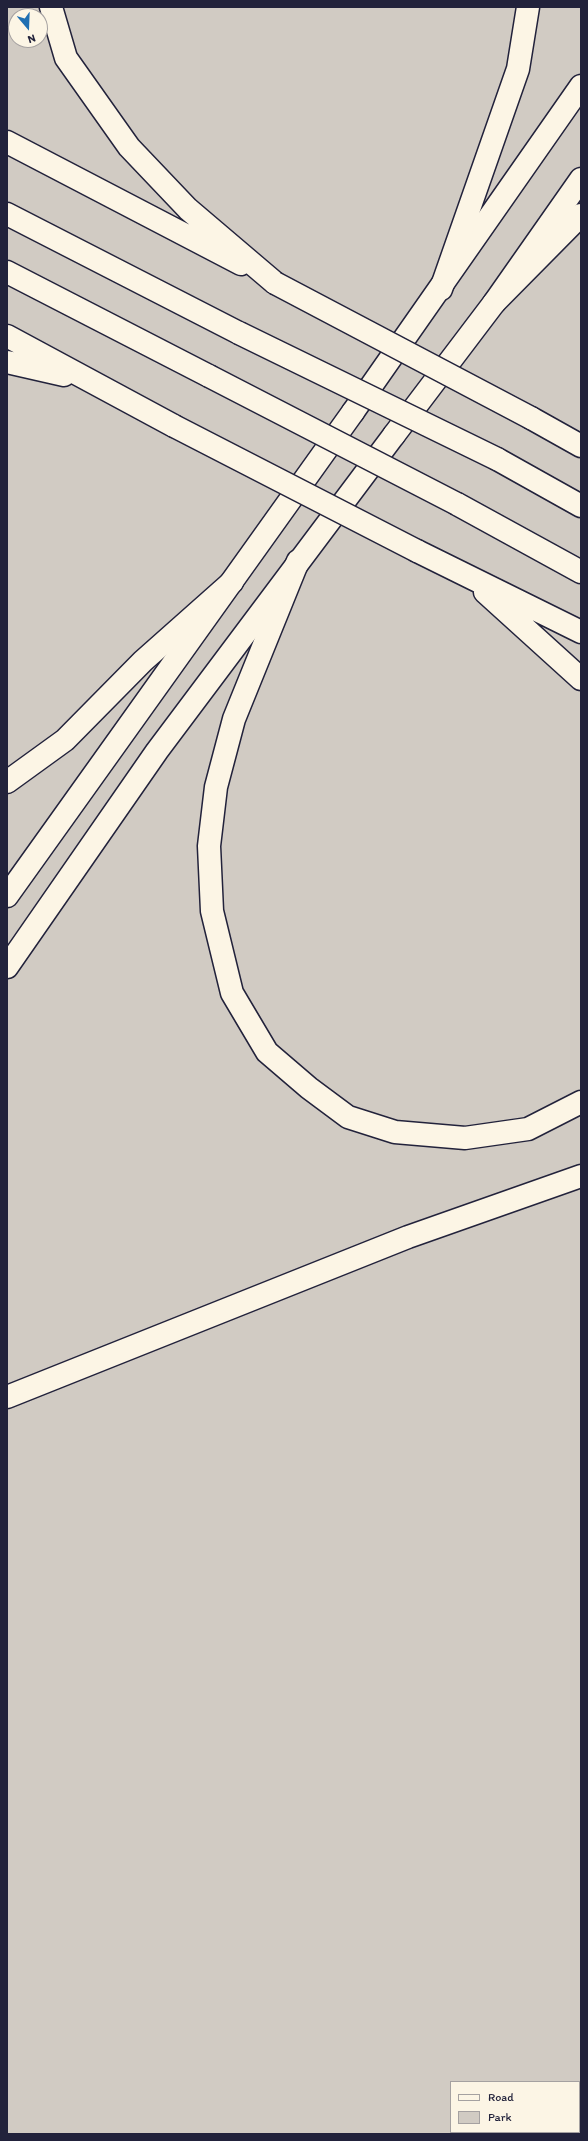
<!DOCTYPE html>
<style>
body{margin:0}
#map{position:relative;width:588px;height:2141px;overflow:hidden;background:#efe8db;font-family:Itim,sans-serif}
canvas{display:block}
.frame{position:absolute;inset:0;border:8px solid #22223b;pointer-events:none}
.legend{position:absolute;left:450px;top:2081px;width:130px;height:52px;box-sizing:border-box;background:#fcf5e5;border:1px solid #a5a1a1;margin:0;padding:5px 7px;list-style:none;font-size:12px;color:#22223b}
.legend li{display:flex;align-items:center;gap:8px;height:20px}
.legend b{width:20px;border:1px solid #a5a1a1}
.north{position:absolute;left:8px;top:8px;width:40px;height:40px;box-sizing:border-box;background:#fcf5e5;border:1px solid #a5a1a1;border-radius:50%;rotate:161deg;font-size:11px;font-weight:700;line-height:16px;text-align:center;color:#22223b}
.north::after{content:'';display:block;margin:auto;width:14px;height:18px;background:#1f6fb2;clip-path:polygon(50% 0,100% 100%,50% 72%,0 100%)}
</style>
<div id="map">
<canvas width="588" height="2141"></canvas>
<div class="frame"></div>
<ul class="legend">
<li><b style="height:5px;background:#fcf5e5"></b>Road</li>
<li><b style="height:11px;background:#d1cbc3"></b>Park</li>
</ul>
<div class="north">N</div>
</div>
<script>
const c = document.querySelector('canvas').getContext('2d');
c.lineJoin = 'round';
function fillPath(path, color) {
  c.fillStyle = color;
  c.fill(path, 'evenodd');
}
function poly(rows) {
  const path = new Path2D();
  for (const r of rows) {
    path.moveTo(r[0], r[1]);
    for (let i = 2; i < r.length; i += 2) path.lineTo(r[i], r[i + 1]);
  }
  return path;
}
function strokePath(path, color, width, dash) {
  c.strokeStyle = color;
  c.lineWidth = width;
  c.lineCap = dash ? 'butt' : 'round';
  c.setLineDash(dash || []);
  c.stroke(path);
}
fillPath(poly([
 [7,7,581,7,581,2134,7,2134],
 [16,16,40,16,40,40,16,40],
 [451,2082,579,2082,579,2132,451,2132]
]), '#d1cbc3');
const secondary = poly([
 [7,896,353,412],
 [7,967,157,751,394,435]
]);
const primary = poly([
 [353,412,581,86],
 [394,435,494,303,581,179]
]);
const motorway = poly([
 [51,7,66,58,129,147,188,209,275,283],
 [7,142,241,264],
 [7,214,239,333],
 [7,272,209,376],
 [441,289,518,69,528,7],
 [494,303,581,215],
 [7,336,174,426],
 [7,362,64,375],
 [531,418,581,446],
 [497,459,581,506],
 [457,504,581,572],
 [417,551,581,632],
 [298,561,234,719,216,787,209,846,212,911,232,993,267,1052,309,1088,348,1117,395,1132,465,1138,528,1129,581,1102],
 [485,592,581,679],
 [7,782,65,740,143,661,232,582],
 [7,1397,408,1237,581,1176]
]);
strokePath(secondary, '#22223b', 25);
strokePath(primary, '#22223b', 25);
strokePath(motorway, '#22223b', 25);
strokePath(secondary, '#fcf5e5', 22);
strokePath(primary, '#fcf5e5', 22);
strokePath(motorway, '#fcf5e5', 22);
const motorwayBridge = poly([
 [275,283,531,418],
 [239,333,497,459],
 [209,376,457,504],
 [174,426,417,551]
]);
strokePath(motorwayBridge, '#22223b', 25, []);
strokePath(motorwayBridge, '#fcf5e5', 22);
</script>
